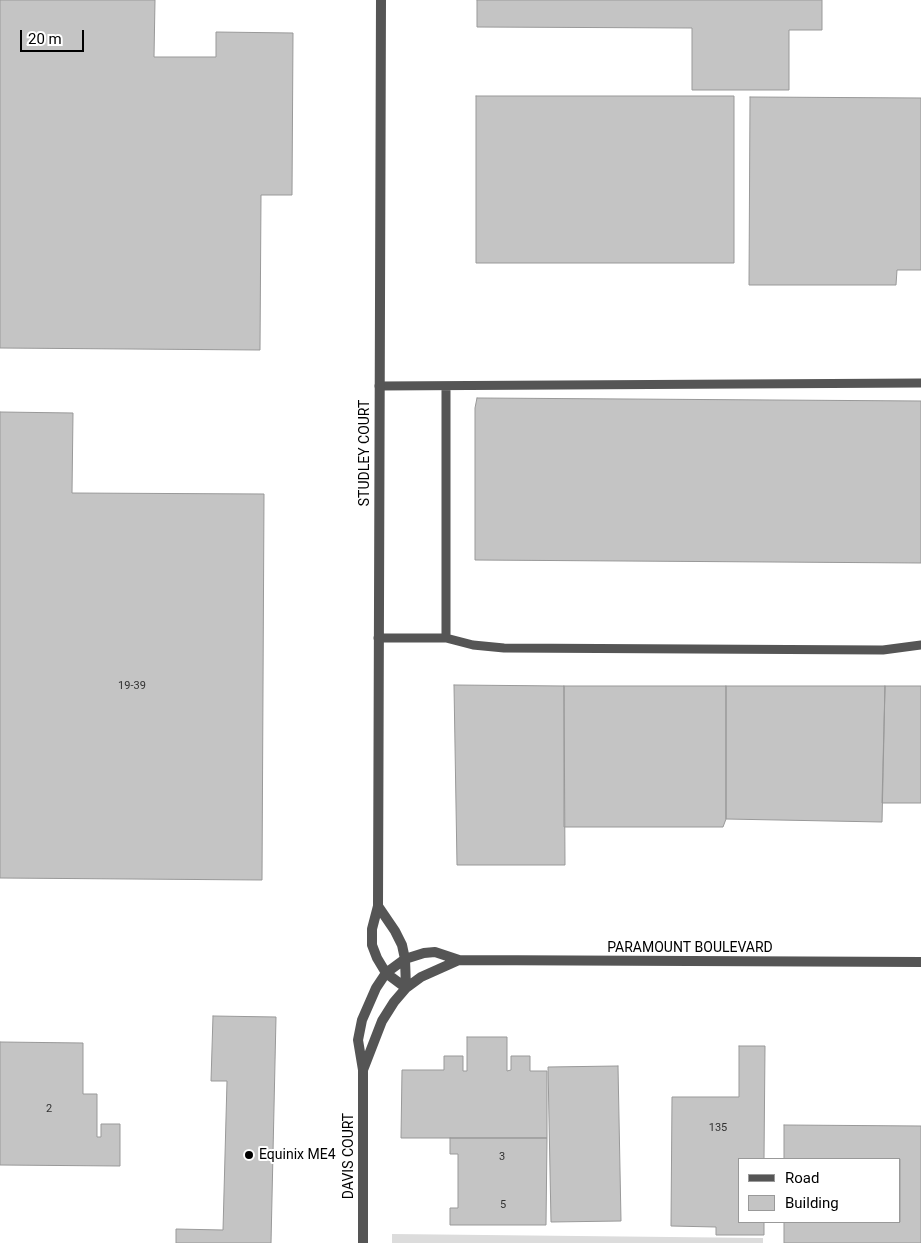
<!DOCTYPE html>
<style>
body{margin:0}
#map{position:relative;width:921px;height:1243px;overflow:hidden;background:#fff;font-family:Roboto,sans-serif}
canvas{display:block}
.legend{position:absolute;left:738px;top:1158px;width:162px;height:65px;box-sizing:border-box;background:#fff;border:1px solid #999;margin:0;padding:6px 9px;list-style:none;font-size:15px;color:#000}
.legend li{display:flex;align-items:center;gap:10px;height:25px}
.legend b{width:25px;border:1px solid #999}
.scale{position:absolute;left:20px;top:30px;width:64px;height:22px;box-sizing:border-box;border:2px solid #000;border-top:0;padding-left:6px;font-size:15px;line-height:18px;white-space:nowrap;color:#000;-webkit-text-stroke:4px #fff;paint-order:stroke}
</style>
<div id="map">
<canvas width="921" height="1243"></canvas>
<ul class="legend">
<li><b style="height:6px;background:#555"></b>Road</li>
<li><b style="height:14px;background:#c4c4c4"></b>Building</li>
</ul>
<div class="scale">20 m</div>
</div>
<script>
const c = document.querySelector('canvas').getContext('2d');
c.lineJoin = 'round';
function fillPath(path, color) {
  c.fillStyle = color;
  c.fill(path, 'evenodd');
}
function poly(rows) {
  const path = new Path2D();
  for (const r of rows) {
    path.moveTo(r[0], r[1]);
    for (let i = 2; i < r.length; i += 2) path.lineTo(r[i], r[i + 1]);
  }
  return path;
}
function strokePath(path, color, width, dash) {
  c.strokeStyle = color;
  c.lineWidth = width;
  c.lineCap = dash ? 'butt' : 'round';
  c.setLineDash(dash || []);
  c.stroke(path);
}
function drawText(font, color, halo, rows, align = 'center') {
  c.font = font + ' Roboto,sans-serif';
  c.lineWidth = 4;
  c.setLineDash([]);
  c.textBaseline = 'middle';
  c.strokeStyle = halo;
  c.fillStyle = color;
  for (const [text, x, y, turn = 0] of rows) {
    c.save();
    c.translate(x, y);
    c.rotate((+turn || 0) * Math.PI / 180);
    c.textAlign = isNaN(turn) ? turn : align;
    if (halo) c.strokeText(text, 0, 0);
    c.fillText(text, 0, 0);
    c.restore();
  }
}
fillPath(poly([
 [392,1234,763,1238,763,1243,392,1243]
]), '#dcdcdc');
const building = poly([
 [0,0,155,0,154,57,216,57,216,32,293,33,292,195,261,195,260,350,0,348,0,0],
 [477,0,822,0,822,30,789,30,789,90,692,90,692,28,477,27,477,0],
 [476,96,734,96,734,263,476,263,476,96],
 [750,97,921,98,921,270,897,270,896,285,749,285,750,97],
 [477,398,921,401,921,563,475,560,475,408,477,398],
 [0,412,73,413,72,493,264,494,262,880,0,878,0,412],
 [454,685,564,686,565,865,457,865,454,685],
 [564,686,726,686,726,819,723,827,564,827,564,686],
 [726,686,885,686,882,822,726,819,726,686],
 [885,686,921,686,921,803,882,803,885,686],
 [213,1016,276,1017,271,1243,176,1243,176,1229,223,1230,227,1081,211,1081,213,1016],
 [467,1037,507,1037,507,1071,511,1070,511,1056,530,1056,530,1071,547,1071,547,1138,401,1138,402,1070,444,1070,444,1056,463,1056,463,1071,467,1071,467,1037],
 [0,1042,83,1043,83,1094,97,1094,97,1137,101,1137,101,1124,120,1124,120,1166,0,1165,0,1042],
 [739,1046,765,1046,764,1159,740,1159,740,1222,764,1222,764,1235,716,1235,716,1227,671,1226,672,1097,739,1097,739,1046],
 [618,1066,621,1221,551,1222,548,1067,618,1066],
 [784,1125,921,1126,921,1243,784,1243,784,1222,900,1222,900,1159,784,1159,784,1125],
 [450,1138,547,1138,546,1225,450,1225,450,1208,458,1208,458,1154,450,1154,450,1138]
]);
fillPath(building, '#c4c4c4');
strokePath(building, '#999', 1);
strokePath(poly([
 [379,386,921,383],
 [378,638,446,638,446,386],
 [446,638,473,645,504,648,883,650,921,645]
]), '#555', 9);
strokePath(poly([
 [381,0,378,906,372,929,372,945,377,958,386,973,406,988],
 [378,906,395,931,402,945,405,959,406,988],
 [363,1070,382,1021,394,1002,406,988,421,977,459,960],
 [363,1243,363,1070,358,1040,362,1020,376,988,386,973,405,959,424,953,435,952,459,960,921,962]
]), '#555', 10);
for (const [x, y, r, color] of [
 [249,1155,5,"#000"]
]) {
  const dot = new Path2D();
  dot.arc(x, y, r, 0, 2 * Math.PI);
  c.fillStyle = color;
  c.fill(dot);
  strokePath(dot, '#fff', 2);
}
drawText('11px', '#313131', null, [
 ["19-39",132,686],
 ["2",49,1109],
 ["135",718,1128],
 ["3",502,1157],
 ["5",503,1205]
]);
drawText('14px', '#000', '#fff', [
 ["STUDLEY COURT",365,453,-90],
 ["PARAMOUNT BOULEVARD",690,948],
 ["DAVIS COURT",349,1156,-90]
]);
drawText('14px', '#000', '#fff', [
 ["Equinix ME4",259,1155]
], 'left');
</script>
